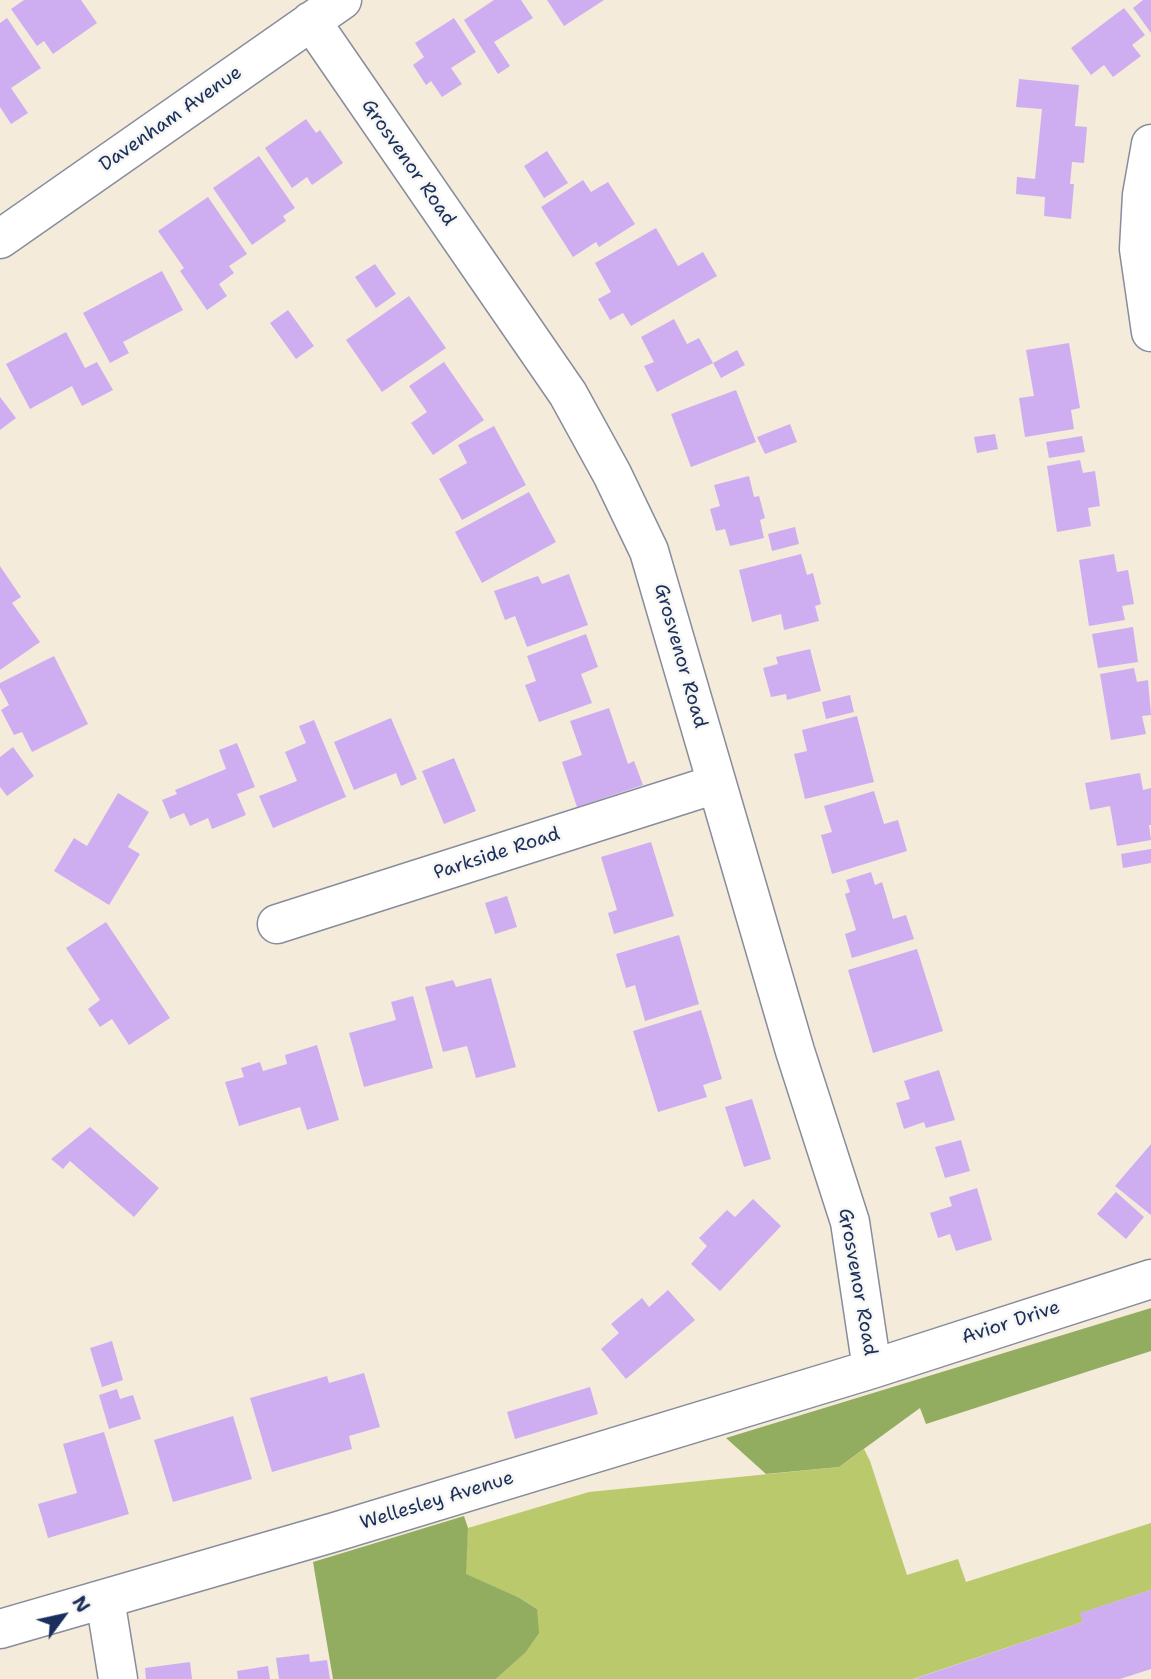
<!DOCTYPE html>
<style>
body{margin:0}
#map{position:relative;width:1151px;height:1679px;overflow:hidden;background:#f4ebdb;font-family:"Shantell Sans",sans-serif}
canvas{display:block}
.north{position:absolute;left:28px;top:1581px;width:70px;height:70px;-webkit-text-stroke:5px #f6f6f2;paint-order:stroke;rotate:57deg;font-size:19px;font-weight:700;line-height:28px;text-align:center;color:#1b2f5e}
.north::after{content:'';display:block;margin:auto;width:24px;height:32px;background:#1b2f5e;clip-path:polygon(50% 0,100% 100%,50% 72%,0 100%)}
</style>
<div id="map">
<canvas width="1151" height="1679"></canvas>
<div class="north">N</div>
</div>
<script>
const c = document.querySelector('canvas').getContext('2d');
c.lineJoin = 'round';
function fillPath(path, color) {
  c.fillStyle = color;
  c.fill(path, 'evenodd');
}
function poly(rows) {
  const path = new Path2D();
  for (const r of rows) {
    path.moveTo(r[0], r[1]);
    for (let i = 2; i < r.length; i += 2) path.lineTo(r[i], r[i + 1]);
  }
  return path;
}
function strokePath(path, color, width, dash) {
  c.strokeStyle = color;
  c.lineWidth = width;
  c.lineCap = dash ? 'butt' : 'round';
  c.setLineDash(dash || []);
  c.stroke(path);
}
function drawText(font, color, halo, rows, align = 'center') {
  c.font = font + ' "Shantell Sans",sans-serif';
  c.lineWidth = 5;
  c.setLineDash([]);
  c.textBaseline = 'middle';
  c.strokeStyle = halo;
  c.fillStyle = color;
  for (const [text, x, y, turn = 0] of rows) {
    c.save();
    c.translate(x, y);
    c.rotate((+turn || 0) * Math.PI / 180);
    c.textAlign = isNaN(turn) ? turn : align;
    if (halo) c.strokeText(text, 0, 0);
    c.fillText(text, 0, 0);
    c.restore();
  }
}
fillPath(poly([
 [864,1449,870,1461,907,1575,958,1559,966,1582,1151,1523,1151,1590,1081,1613,1083,1622,913,1679,496,1679,525,1653,537,1609,518,1597,465,1574,468,1528,589,1492,839,1467]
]), '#b9c96b');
fillPath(poly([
 [1151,1308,1151,1351,926,1424,920,1408,839,1467,766,1474,726,1438],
 [464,1516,468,1528,466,1574,518,1597,537,1609,539,1633,525,1653,496,1679,333,1679,313,1562]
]), '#92ad5f');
fillPath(poly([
 [24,0,81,0,97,23,53,54,44,41,37,46,11,9],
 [494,0,521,0,533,18,494,42,510,66,498,74,464,20],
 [547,0,604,0,564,26],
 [1143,0,1151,0,1151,33,1133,8],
 [1124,8,1145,35,1132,45,1141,56,1113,77,1104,65,1091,75,1071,48],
 [7,18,41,68,11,88,28,113,11,124,0,107,0,23],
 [454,18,476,52,451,68,462,84,442,97,431,81,426,85,413,65,424,57,415,43],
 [1019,79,1079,85,1075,126,1087,127,1084,163,1072,162,1070,184,1074,184,1071,219,1044,216,1045,197,1016,194,1017,177,1035,179,1042,109,1016,107],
 [306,119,316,133,320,130,343,163,312,185,307,177,292,188,265,148],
 [547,151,568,183,544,198,524,166],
 [259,156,295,208,283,216,286,221,252,245,213,188],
 [583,180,591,192,608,182,635,224,599,247,596,242,573,257,541,207],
 [208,197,247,254,229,266,234,273,219,284,227,296,207,310,180,271,184,268,158,231],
 [656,228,678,266,703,252,717,276,631,326,623,313,610,320,598,299,611,292,595,263],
 [375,264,396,294,376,308,355,277],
 [162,271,183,310,123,342,129,353,110,363,83,313],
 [409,296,446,348,382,392,346,340],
 [288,310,314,346,296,359,270,323],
 [674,319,687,344,699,338,713,363,657,392,644,366,654,362,641,337],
 [66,332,85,368,97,362,113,390,82,406,72,386,30,409,6,364],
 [1069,343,1080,408,1071,410,1074,429,1025,437,1019,398,1034,396,1026,350],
 [737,350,745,365,721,378,713,363],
 [444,362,484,420,433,455,411,423,427,412,409,386],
 [736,390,756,442,691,467,671,414],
 [0,397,16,418,0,430],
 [790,424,797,442,765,454,757,437],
 [494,426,526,485,462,520,439,479,467,463,458,445],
 [995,434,998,449,977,453,974,437],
 [1082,436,1085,452,1049,458,1046,442],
 [1080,460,1083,473,1095,471,1100,506,1088,508,1091,526,1057,532,1047,466],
 [749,476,754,497,759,496,765,518,760,520,764,538,730,546,725,529,716,531,710,509,720,506,714,485],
 [529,492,556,542,482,583,455,532],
 [795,527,799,544,772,551,768,534],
 [801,554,807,575,813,573,821,604,815,606,819,621,784,630,781,614,752,622,739,570],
 [1114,554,1117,572,1128,570,1134,604,1122,606,1125,620,1089,626,1079,560],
 [0,566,21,597,12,603,40,642,0,670],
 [569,574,588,625,527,647,515,616,505,620,494,591,538,576,542,584],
 [1133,627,1138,662,1098,668,1092,634],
 [586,634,598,667,581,674,592,703,539,722,525,685,536,681,527,656],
 [810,649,821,691,787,700,786,694,771,697,763,668,778,664,776,657],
 [54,656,88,724,32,752,22,732,14,735,1,710,9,705,0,688,0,683],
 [1134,668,1137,682,1148,680,1151,715,1142,716,1146,734,1111,740,1100,674],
 [850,695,854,712,826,719,822,702],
 [609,708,628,764,634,761,643,785,577,807,562,762,582,755,570,721],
 [857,716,874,782,805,799,794,754,807,751,802,730],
 [391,718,417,779,401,786,396,773,354,790,334,742],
 [314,720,346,797,273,828,259,796,297,781,285,752,306,743,299,726],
 [237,743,255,787,237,794,246,815,212,829,208,818,190,826,184,813,170,819,162,800,177,794,175,790,226,769,219,750],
 [13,747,34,776,7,796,0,787,0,757],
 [454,758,476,811,444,824,422,771],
 [1140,773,1143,790,1151,788,1151,825,1149,825,1151,840,1117,846,1110,806,1090,810,1085,783],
 [874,791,884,824,898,820,907,851,832,874,821,835,832,832,824,806],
 [118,793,149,812,128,847,140,854,109,905,54,871,74,838,87,846],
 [651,842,674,916,614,934,608,913,617,910,601,857],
 [1151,849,1151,863,1123,868,1121,854],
 [871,872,875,885,882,882,893,919,906,915,914,939,852,958,845,934,856,930,845,894,850,892,846,880],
 [507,896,517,927,495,934,485,903],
 [106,922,170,1018,129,1045,112,1019,100,1027,88,1009,100,1000,66,948],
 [679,935,699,1004,645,1021,635,985,626,988,616,954],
 [917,949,943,1031,873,1053,848,970],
 [491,978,516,1067,476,1078,467,1046,443,1052,425,987,453,980,456,987],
 [413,996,433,1068,364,1087,349,1033,396,1020,391,1002],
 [701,1010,722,1079,703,1085,707,1097,658,1112,633,1031],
 [317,1045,339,1120,307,1130,300,1107,239,1126,225,1082,244,1077,241,1068,260,1062,263,1071,287,1064,285,1055],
 [939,1070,955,1120,926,1128,924,1122,904,1129,896,1103,910,1099,904,1081],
 [752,1099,771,1159,744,1167,725,1107],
 [90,1127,159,1188,134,1217,70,1161,63,1169,51,1159],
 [961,1140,970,1171,945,1178,935,1147],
 [1151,1144,1151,1215,1115,1186],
 [977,1188,992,1240,956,1251,950,1234,938,1238,930,1213,952,1206,949,1197],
 [1116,1192,1144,1217,1126,1239,1097,1214],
 [753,1199,781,1226,720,1291,691,1264,707,1246,699,1238,727,1210,735,1217],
 [668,1290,695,1320,626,1379,601,1349,619,1333,611,1324,642,1298,649,1307],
 [112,1341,123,1380,102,1387,90,1348],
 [364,1373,380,1427,349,1436,352,1449,272,1472,250,1398,327,1376,329,1383],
 [590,1387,598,1414,515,1439,507,1412],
 [117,1389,120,1399,133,1395,141,1419,109,1429,99,1395],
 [233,1416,252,1479,173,1502,154,1440],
 [104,1432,129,1514,48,1538,38,1504,77,1493,63,1444],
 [1151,1590,1151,1669,1120,1679,914,1679,1083,1622,1080,1613],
 [309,1654,310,1662,327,1660,330,1679,279,1679,276,1658],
 [190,1662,192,1679,146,1679,145,1668],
 [268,1666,270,1679,238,1679,237,1671]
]), '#ceaef1');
const minor = poly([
 [311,21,568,394,612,474,649,551,795,1051,850,1222,872,1369],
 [1151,144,1142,195,1139,249,1151,332],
 [0,239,342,0],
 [277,924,716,784],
 [105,1599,118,1679],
 [0,1629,335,1532,872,1369,1151,1279]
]);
strokePath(minor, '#888d9c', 41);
strokePath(minor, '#fff', 38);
drawText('19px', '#1b2f5e', '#f6f6f2', [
 ["Davenham Avenue",171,119,-35],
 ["Grosvenor Road",408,163,55],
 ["Grosvenor Road",680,656,74],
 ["Parkside Road",497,854,-18],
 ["Grosvenor Road",857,1282,80],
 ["Avior Drive",1011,1323,-18],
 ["Wellesley Avenue",437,1501,-17]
]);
</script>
